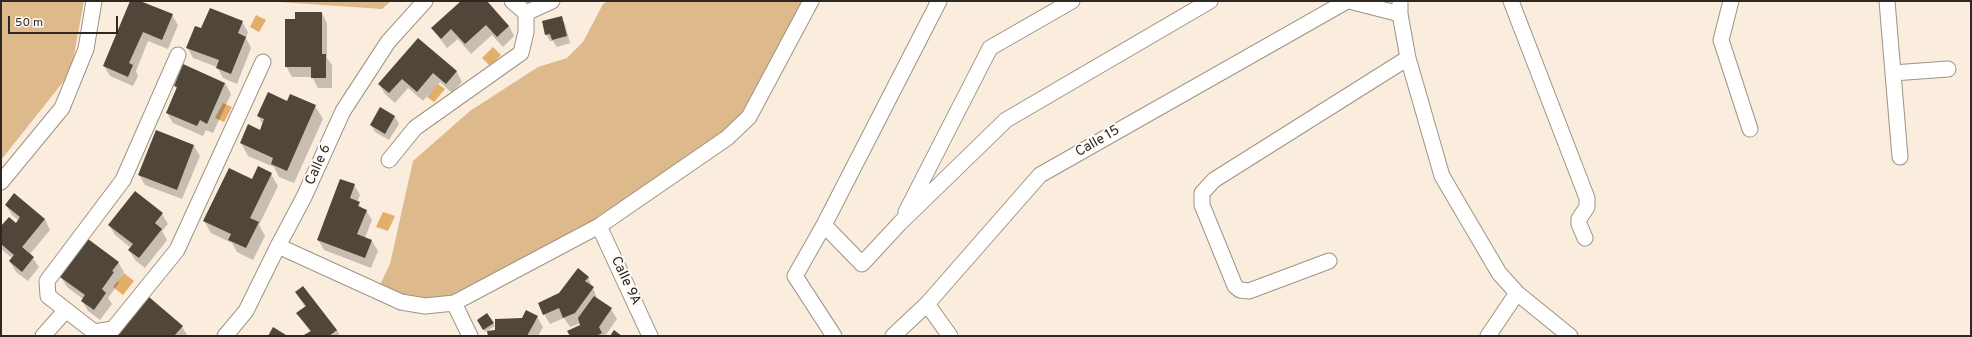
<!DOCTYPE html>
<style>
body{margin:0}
#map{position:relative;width:1972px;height:337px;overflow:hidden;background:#faedde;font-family:Overpass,sans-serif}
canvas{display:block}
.frame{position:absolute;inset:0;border:2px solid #2d2822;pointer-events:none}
.scale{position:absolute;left:8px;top:16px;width:110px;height:18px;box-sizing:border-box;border:2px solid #2d2822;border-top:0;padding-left:5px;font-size:12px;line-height:14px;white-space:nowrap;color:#2d2822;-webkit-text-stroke:3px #fffcf9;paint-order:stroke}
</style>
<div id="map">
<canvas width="1972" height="337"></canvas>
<div class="frame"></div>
<div class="scale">50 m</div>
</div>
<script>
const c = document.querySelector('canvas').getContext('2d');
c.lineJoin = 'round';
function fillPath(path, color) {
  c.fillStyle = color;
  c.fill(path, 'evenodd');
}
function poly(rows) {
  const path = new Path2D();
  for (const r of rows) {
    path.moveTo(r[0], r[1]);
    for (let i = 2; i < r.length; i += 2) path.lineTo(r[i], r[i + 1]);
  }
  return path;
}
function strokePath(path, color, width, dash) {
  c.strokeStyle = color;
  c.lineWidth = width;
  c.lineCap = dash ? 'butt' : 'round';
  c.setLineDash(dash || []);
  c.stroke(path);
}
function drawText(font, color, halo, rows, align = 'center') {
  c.font = font + ' Overpass,sans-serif';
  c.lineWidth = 4;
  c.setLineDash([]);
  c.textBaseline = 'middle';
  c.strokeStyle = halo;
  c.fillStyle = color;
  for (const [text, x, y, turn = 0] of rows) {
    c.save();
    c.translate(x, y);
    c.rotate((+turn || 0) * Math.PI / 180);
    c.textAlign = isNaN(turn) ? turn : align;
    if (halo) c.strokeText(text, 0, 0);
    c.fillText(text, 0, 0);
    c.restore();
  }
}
fillPath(poly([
 [1,1,84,1,71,72,1,160],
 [264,1,391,1,382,9],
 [608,1,811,1,749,117,599,226,454,303,425,306,377,291,390,264,413,161,470,111,538,67,567,58,583,42,603,4]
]), '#deb98b');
fillPath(poly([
 [256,15,266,20,259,32,250,27],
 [493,47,501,55,490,66,482,58],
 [438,84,445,89,434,102,427,97],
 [223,103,232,107,224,122,215,118],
 [383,212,395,216,388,231,376,227],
 [124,273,134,281,123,295,113,287]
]), '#e3ae69');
fillPath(poly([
 [131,1,138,1,172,15,178,25,168,49,148,41,136,71,138,76,133,86,110,76,104,66],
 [462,1,486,1,509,26,514,36,503,47,492,35,471,54,458,39,447,48,432,28],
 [322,13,327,23,327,58,332,65,332,88,318,88,312,77,292,77,286,66,296,20],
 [561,17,565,24,570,43,557,47,553,41,550,41,546,34],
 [242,22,248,32,246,38,251,48,237,84,223,78,217,67,193,58,187,47,202,30],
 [418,39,457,72,462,82,452,93,440,82,423,101,408,88,395,103,385,94,379,84],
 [225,83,231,94,213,133,206,130,203,136,173,123,167,113,177,90,175,86],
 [288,102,315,106,323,119,294,183,279,177,274,167,248,156,241,143,249,126,260,131,263,125,258,116],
 [381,109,395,117,399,124,389,140,375,132,371,125],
 [194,146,200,156,182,199,145,185,139,175],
 [271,174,278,186,259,225,265,236,253,260,237,252,232,243,211,233,204,221,252,180],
 [354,185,360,195,357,202,363,209,366,210,372,220,365,238,372,241,378,251,371,268,324,250,318,240],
 [6,205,45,219,50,230,30,254,39,267,28,281,16,272,10,262,12,258,1,249,1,227,16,224,19,221,12,215],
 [162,214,168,224,162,231,167,240,145,268,135,260,129,250,131,248,115,235,109,225],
 [118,262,124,272,118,281,119,283,108,298,112,304,100,320,88,311,82,301,83,299,67,287,61,277],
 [588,277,598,300,611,309,617,319,605,336,571,336,582,325,581,323,570,327,564,318,550,324,544,314],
 [296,293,337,330,340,336,304,336,310,332,298,313,305,307],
 [487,315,495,326,485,332,478,320],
 [537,317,543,327,538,336,489,336,496,331],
 [182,327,188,336,117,336]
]), '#0003');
fillPath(poly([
 [130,1,140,1,173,14,162,40,143,32,129,63,133,65,128,77,103,66],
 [461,1,487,1,509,26,497,37,486,25,465,44,451,29,441,39,431,28],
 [210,8,243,21,238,33,246,37,231,74,216,68,219,60,186,48,195,26,201,28],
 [295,12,322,12,322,54,326,54,326,78,311,78,311,67,285,67,285,19,295,19],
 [562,16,567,36,552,40,550,34,545,35,542,21],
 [418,38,457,71,446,84,433,73,417,92,402,79,389,93,378,84],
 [183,64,225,83,207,124,200,120,197,126,166,113,177,87,174,86],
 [268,92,287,101,290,94,316,105,287,171,271,164,273,158,240,143,248,124,260,130,264,119,257,116],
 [380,107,395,116,385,134,370,125],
 [156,130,194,145,177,190,138,175],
 [258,166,272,173,250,218,259,222,246,248,228,240,231,234,203,221,229,168,252,179],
 [340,179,355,184,350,198,360,202,358,206,367,210,357,234,372,240,365,258,317,240],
 [135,191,163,213,155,223,162,229,139,258,128,250,133,244,108,225],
 [14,193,45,219,22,247,34,257,22,272,9,261,14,255,1,244,1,226,9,217,16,223,20,217,5,205],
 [88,239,119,262,112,271,114,272,102,289,106,293,94,310,81,301,85,295,60,277],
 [578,268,589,277,585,281,594,287,575,313,563,318,559,308,543,315,538,303,559,293],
 [303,286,337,330,329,336,302,336,311,331,296,313,306,306,295,292],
 [594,296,612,308,599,327,602,333,596,336,570,336,567,331,580,325,578,318],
 [149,297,183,326,174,336,115,336],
 [526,310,538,316,527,336,488,336,487,331,495,330,495,319,522,318],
 [487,313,494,323,483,330,477,320],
 [273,327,286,335,285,336,268,336],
 [614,330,622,336,610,336]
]), '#504639');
const minor = poly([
 [512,1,526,13],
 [1349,1,1400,14],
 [1400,1,1400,14,1408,58,1442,176,1499,273,1517,293,1570,336],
 [1511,1,1587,198,1587,207,1579,219,1579,224,1585,238],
 [1731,1,1721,40,1750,129],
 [1887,1,1900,157],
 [526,13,552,1],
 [178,55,123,180,47,281,48,296,94,332,113,329,177,250,263,62],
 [1893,73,1948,69],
 [389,160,415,128,521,53,526,32,526,13],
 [1,182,62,108,86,49,94,1],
 [906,212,990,48,1072,1],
 [824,225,862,264,900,223,1006,120,1210,1],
 [599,226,650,336],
 [278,246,401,302,425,306,454,303,599,226,727,138,749,117,811,1],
 [1329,261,1249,291,1240,290,1235,286,1202,205,1202,193,1214,180,1408,58],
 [454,303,470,336],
 [927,304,950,336],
 [43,336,66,310],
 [225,336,246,311,278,246,304,197,343,111,388,42,425,1],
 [834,336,795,276,824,225,939,1],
 [893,336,927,304,1040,175,1347,1],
 [1488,336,1517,293]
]);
strokePath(minor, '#9f9385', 17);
strokePath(minor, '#fff', 15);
drawText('14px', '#2d2822', '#fffcf9', [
 ["Calle 15",1098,142,-30],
 ["Calle 6",319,165,-66],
 ["Calle 9A",625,281,65]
]);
</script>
